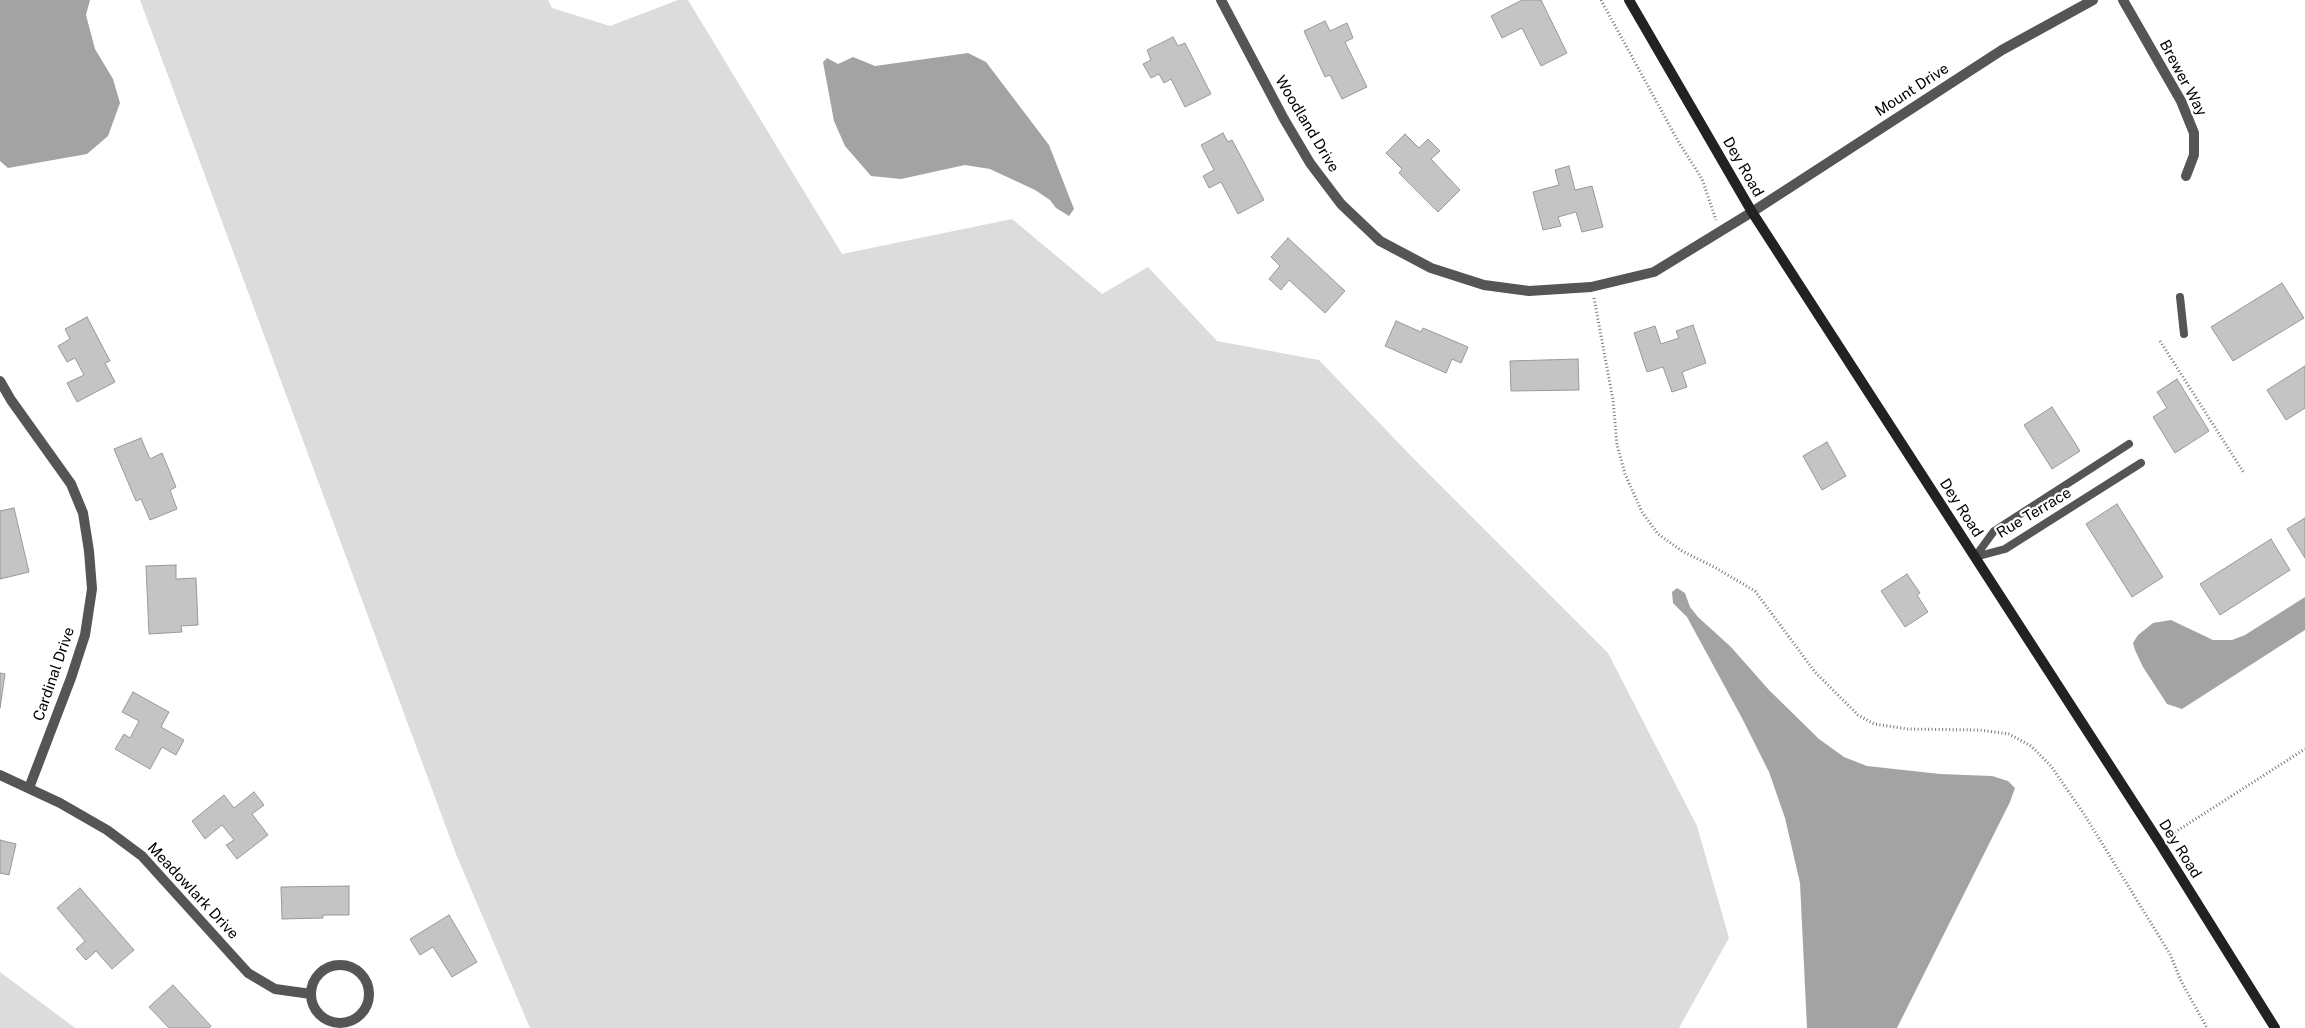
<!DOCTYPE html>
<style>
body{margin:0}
canvas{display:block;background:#fff}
</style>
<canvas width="2305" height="1028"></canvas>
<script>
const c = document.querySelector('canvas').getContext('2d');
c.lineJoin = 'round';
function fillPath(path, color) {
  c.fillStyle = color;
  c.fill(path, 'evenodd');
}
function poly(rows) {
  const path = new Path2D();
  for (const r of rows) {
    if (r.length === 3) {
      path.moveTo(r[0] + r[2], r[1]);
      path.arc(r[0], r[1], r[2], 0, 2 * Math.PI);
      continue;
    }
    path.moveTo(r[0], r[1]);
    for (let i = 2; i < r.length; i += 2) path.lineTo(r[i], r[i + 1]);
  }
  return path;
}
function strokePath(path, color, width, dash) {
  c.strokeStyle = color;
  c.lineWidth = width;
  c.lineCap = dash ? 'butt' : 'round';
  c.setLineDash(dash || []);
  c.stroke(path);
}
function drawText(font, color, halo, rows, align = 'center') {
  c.font = font + ' "Public Sans",sans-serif';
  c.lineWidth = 4.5;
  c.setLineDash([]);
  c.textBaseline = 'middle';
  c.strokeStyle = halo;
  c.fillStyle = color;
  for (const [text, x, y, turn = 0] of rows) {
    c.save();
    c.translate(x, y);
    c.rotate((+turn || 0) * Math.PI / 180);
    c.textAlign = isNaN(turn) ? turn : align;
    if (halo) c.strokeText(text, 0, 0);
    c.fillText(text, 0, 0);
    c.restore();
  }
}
fillPath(poly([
 [140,0,548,0,552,8,610,26,678,0,688,0,842,254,1012,219,1102,294,1148,267,1217,341,1319,360,1413,458,1608,653,1697,826,1729,938,1679,1028,530,1028,456,854],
 [0,972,75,1028,0,1028]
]), '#dcdcdc');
fillPath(poly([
 [0,0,90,0,86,15,95,49,113,79,120,103,108,136,87,154,8,168,0,161],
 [968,53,986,62,1049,145,1074,209,1069,216,1056,208,1050,200,1035,190,990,169,965,165,901,179,871,176,845,146,834,121,823,62,827,58,838,64,853,57,875,66],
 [1677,588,1685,593,1690,607,1698,617,1731,647,1769,690,1819,739,1844,757,1867,766,1940,774,1992,776,2008,781,2015,788,2010,802,1897,1028,1807,1028,1800,883,1785,818,1769,772,1743,720,1687,617,1673,603,1672,592],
 [2305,597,2305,630,2182,709,2167,704,2143,667,2135,650,2133,643,2138,635,2153,623,2171,620,2213,640,2232,640,2245,635]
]), '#a3a3a3');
const building = poly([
 [1522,0,1541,0,1567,53,1541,66,1522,28,1502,38,1491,16,1522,0],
 [1325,21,1330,31,1347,23,1353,38,1345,42,1367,87,1342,99,1330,75,1325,77,1304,31,1325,21],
 [1173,37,1178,46,1185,43,1211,94,1185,107,1171,79,1164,83,1159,74,1151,78,1143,64,1151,60,1147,50,1173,37],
 [1223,133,1228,142,1232,140,1264,200,1238,214,1221,182,1209,188,1203,176,1214,170,1201,145,1223,133],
 [1405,134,1419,148,1428,139,1440,151,1431,159,1460,190,1438,212,1399,173,1402,169,1386,153,1405,134],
 [1569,166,1575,190,1592,186,1603,227,1582,232,1576,212,1558,217,1561,226,1543,230,1533,192,1559,185,1555,170,1569,166],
 [1288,238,1345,291,1325,313,1289,280,1281,290,1269,279,1280,266,1271,257,1288,238],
 [2282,283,2304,318,2233,361,2211,327,2282,283],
 [87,317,110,361,105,363,115,382,77,402,67,383,84,375,75,358,67,362,58,346,70,339,65,329,87,317],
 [1396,321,1421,332,1423,328,1468,347,1461,363,1452,359,1446,373,1385,346,1396,321],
 [1693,325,1706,363,1682,372,1687,387,1672,392,1663,367,1647,372,1634,333,1655,326,1661,344,1679,338,1676,331,1693,325],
 [1578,359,1579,390,1511,391,1510,361,1578,359],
 [2305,366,2305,408,2286,420,2267,390,2305,366],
 [2177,379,2209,431,2175,453,2153,417,2167,408,2157,392,2177,379],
 [2052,407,2080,451,2052,469,2024,425,2052,407],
 [141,438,150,459,162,453,176,487,170,490,177,509,150,520,141,499,136,501,114,449,141,438],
 [1827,442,1846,476,1822,490,1803,456,1827,442],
 [2117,504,2163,577,2132,597,2086,524,2117,504],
 [14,508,29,572,0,579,0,511,14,508],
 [2305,518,2305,558,2287,529,2305,518],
 [2271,539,2290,570,2220,615,2200,584,2271,539],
 [176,565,176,579,196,578,198,625,181,626,182,632,149,634,146,566,176,565],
 [1907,574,1920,593,1917,595,1928,612,1905,627,1881,591,1907,574],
 [0,673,5,674,0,708,0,673],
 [133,692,169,712,161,727,184,740,176,755,162,747,150,769,115,749,124,734,130,738,139,721,122,712,133,692],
 [254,792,264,805,252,814,268,835,237,859,226,845,234,840,222,825,205,839,192,821,224,795,234,808,254,792],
 [0,840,16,844,9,875,0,873,0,840],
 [349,886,349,915,323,915,323,918,282,919,281,887,349,886],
 [80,888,134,950,112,969,96,951,86,960,76,949,85,941,57,908,80,888],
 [449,915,477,962,452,977,433,947,420,955,410,939,449,915],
 [173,985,211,1026,209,1028,169,1028,149,1007,173,985]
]);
fillPath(building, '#c4c4c4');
strokePath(building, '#999', 1);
strokePath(poly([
 [1601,0,1678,141,1702,179,1716,220],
 [1594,298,1613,400,1617,445,1625,474,1642,512,1658,534,1682,551,1714,567,1755,591,1815,672,1858,715,1874,724,1908,729,1979,730,2009,734,2031,746,2051,766,2084,814,2170,954,2181,981,2207,1028],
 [2160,341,2244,473],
 [2169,836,2305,749]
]), '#777', 3, [1, 2.5]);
strokePath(poly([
 [2180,297,2184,334],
 [2129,444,1994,531,1975,557,2005,549,2141,463]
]), '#555', 8);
strokePath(poly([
 [1221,0,1284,119,1310,163,1341,204,1380,241,1431,268,1484,285,1529,291,1591,287,1654,272,1752,212,2002,50,2093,0],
 [2123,0,2181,101,2194,133,2194,155,2186,176],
 [0,381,11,400,71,484,83,513,89,551,92,589,85,635,71,678,29,788],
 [0,775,60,803,107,830,142,856,248,973,275,989,311,994],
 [340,994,29]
]), '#555', 10);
strokePath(poly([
 [1629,0,1752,212,2159,842,2275,1028]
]), '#222', 10);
drawText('15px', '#000', '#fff', [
 ["Brewer Way",2183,78,62],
 ["Mount Drive",1912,90,-33],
 ["Woodland Drive",1307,124,59],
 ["Dey Road",1743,167,60],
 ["Dey Road",1961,508,57],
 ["Rue Terrace",2034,513,-31],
 ["Cardinal Drive",54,674,-71],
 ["Dey Road",2180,849,58],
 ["Meadowlark Drive",193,891,47]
]);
</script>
